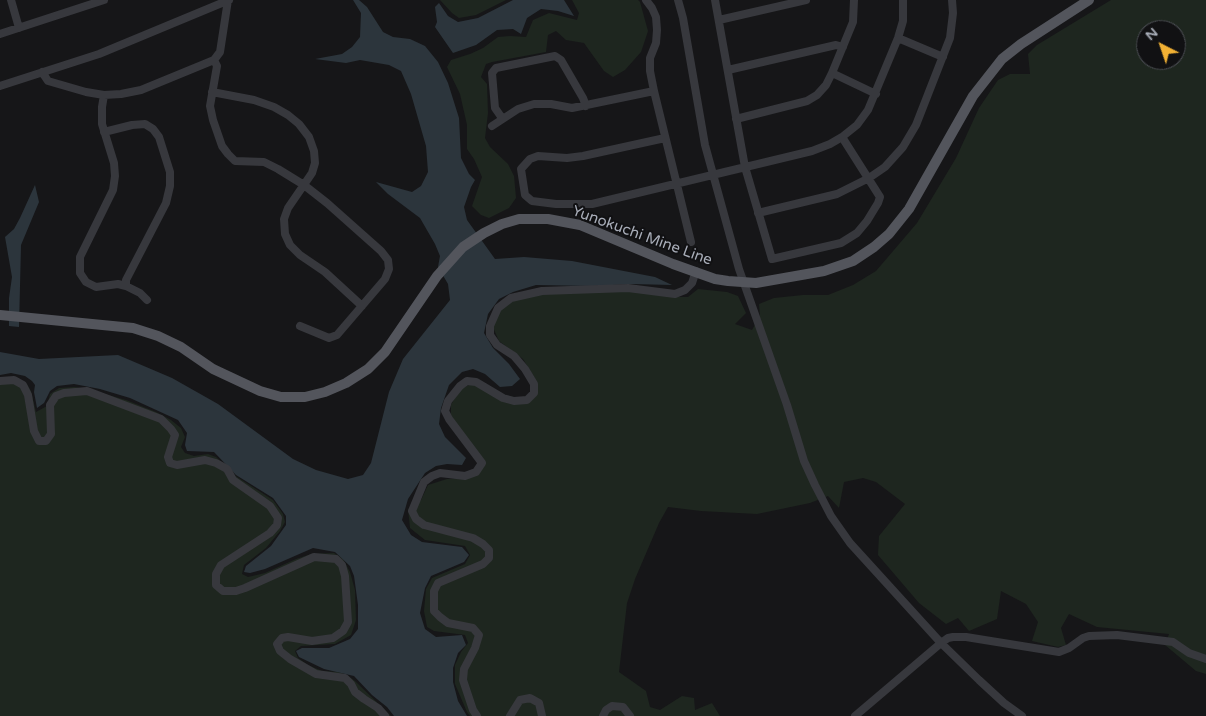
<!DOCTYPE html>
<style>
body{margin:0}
#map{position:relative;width:1206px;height:716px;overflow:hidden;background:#161618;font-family:"Varela Round",sans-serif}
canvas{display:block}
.north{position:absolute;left:1136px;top:20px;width:50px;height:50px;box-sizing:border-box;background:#111113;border:1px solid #4d4f55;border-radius:50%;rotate:319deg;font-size:14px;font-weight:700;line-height:20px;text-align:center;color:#a8adb8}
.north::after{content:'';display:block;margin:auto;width:18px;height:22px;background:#f2b134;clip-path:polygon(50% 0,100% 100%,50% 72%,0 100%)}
</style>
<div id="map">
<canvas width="1206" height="716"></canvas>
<div class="north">N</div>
</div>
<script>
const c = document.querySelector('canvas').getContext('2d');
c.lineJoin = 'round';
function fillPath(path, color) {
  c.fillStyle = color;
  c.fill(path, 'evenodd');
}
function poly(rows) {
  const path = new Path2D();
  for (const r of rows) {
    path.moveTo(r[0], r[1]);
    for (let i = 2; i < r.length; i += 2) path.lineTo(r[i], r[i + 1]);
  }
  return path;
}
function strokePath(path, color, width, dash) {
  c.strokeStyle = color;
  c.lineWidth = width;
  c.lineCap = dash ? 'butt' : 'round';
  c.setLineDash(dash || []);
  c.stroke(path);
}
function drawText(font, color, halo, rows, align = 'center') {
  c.font = font + ' "Varela Round",sans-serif';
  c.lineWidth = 4;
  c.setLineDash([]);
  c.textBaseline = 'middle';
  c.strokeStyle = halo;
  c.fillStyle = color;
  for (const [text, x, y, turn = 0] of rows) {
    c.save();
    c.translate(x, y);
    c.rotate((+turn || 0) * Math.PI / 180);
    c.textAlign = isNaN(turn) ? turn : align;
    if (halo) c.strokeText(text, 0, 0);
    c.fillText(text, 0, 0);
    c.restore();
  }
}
fillPath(poly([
 [440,0,506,0,476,15,459,18,452,13],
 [572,0,638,0,640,2,648,31,641,52,625,70,613,77,604,71,584,43,566,40,556,31,548,35,546,52,492,62,486,64,481,77,487,84,488,113,485,138,490,147,508,164,514,176,516,198,509,208,489,218,481,215,472,206,482,177,474,159,467,149,467,125,460,94,447,67,451,60,470,54,483,48,498,37,510,36,526,37,533,20,549,13,577,20,579,13],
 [1111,0,1206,0,1206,674,1196,671,1165,645,1169,634,1097,627,1069,614,1061,628,1066,645,1058,647,1032,641,1038,622,1026,604,1001,591,997,619,969,631,958,618,946,624,919,603,878,555,879,536,905,504,876,482,863,478,844,482,839,508,828,496,810,503,757,514,701,511,668,507,659,523,635,579,627,603,619,672,646,691,650,707,660,710,682,696,694,698,695,710,712,703,720,716,470,716,467,712,455,684,455,665,461,652,468,643,465,635,434,631,427,627,424,611,426,589,432,578,465,564,470,555,465,546,425,540,410,528,408,509,421,500,428,485,447,479,467,478,481,466,451,415,451,405,459,390,473,383,486,390,529,401,538,390,534,377,523,359,499,341,492,325,500,311,511,301,545,293,630,289,672,297,688,297,698,289,727,292,738,296,746,313,735,324,752,330,760,316,759,304,774,298,803,295,828,295,853,285,876,271,917,223,956,158,979,108,998,80,1010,74,1030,74,1028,54,1037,45],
 [1146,30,1176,30,1176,60,1146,60],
 [0,379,27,384,31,391,36,412,47,406,50,394,59,388,75,387,98,392,126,400,156,412,171,420,181,428,185,437,181,447,185,453,194,456,208,454,216,457,234,475,273,500,283,514,285,522,280,531,266,548,244,565,242,574,248,577,265,573,296,559,311,554,334,553,343,559,350,572,355,590,356,620,351,635,335,644,301,646,295,651,298,658,308,665,322,671,338,672,347,675,355,681,391,716,0,716]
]), '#1e261f');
fillPath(poly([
 [353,0,359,0,367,7,383,32,393,37,410,39,425,46,438,62,448,83,459,118,461,158,469,174,475,180,471,187,464,207,467,220,495,259,524,257,572,261,655,277,672,285,632,284,592,286,536,285,513,292,499,299,488,314,484,333,493,348,509,364,520,379,512,386,500,387,485,374,473,369,462,372,449,385,441,408,439,424,445,437,466,458,462,465,447,464,436,466,425,473,408,499,402,520,411,535,422,542,462,547,469,555,464,562,431,576,425,588,420,613,425,629,436,637,462,635,466,645,458,653,453,668,453,682,458,701,467,716,394,716,387,707,372,695,354,676,324,669,299,657,296,651,302,648,329,648,350,639,358,629,358,605,354,576,350,566,335,552,313,548,265,569,250,573,244,572,246,566,271,546,286,525,286,516,273,498,236,475,214,452,187,451,185,445,187,433,178,420,130,398,100,389,74,384,57,386,50,391,44,403,37,408,34,392,35,385,32,381,25,376,11,373,0,375,0,352,39,359,118,355,172,378,218,404,293,459,316,470,348,479,363,475,371,463,389,392,403,359,450,300,448,284,438,267,440,256,435,244,420,218,388,194,376,182,412,192,421,186,428,172,426,146,411,94,401,71,389,65,360,60,346,63,315,59,342,54,352,47,360,37,361,13],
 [513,0,564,0,574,16,558,11,541,9,527,18,521,34,513,29,497,30,476,45,453,53,435,27,437,22,435,7,439,3,448,16,458,22,478,18],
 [35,185,39,202,21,245,19,327,9,326,9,298,12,277,5,237,14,229,20,218]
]), '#2c353c');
strokePath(poly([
 [11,0,19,28],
 [646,0,652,8,656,17,657,30,656,43,650,58,650,71,654,91,691,242],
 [678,0,683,18,705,145,739,269,787,405,804,461,815,485,831,516,850,543,941,643,979,680,1004,703,1022,716],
 [715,0,745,167,772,259,841,243,857,233,867,221,878,203,880,197,842,137],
 [719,20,806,0],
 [0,34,104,0],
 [898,38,943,57],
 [214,60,217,66,210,106,213,120,222,146,228,154,235,161,264,162,278,169,304,185,327,203,381,251,388,260,389,269,385,279,337,335,329,338,300,326],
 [728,70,836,45,843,47],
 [42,72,48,81,86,92,104,95,121,94,141,90,214,60,220,52,228,0],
 [832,73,876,94],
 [0,86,99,54,229,0],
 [212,92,254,100,274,107,288,115,299,124,309,137,314,151,315,163,312,173,288,208,284,219,285,234,290,245,300,255,325,272,362,306],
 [104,95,102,107,102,124,114,163,115,176,113,190,80,257,80,273,86,282,96,287,118,284,126,286,140,293,147,300],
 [502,118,495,108,492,73,496,68,555,56,561,60,583,98,586,106],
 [736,119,807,101,817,95,826,85,832,73,853,22,854,0],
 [492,126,518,109,534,104,551,104,572,108,654,91],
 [104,132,132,125,145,124,153,129,159,137,170,172,170,186,166,203,126,280,126,286],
 [665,138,583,156,567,158,538,156,530,159,521,169,525,195,532,201,556,204,592,204,812,151,830,144,842,137,857,125,868,110,898,38,903,21,903,0],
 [758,213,837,194,869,178,885,167,903,147,916,125,950,38,953,13,952,0],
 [0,381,14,380,23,385,28,395,34,431,39,441,46,441,51,434,50,405,56,396,64,393,87,391,161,419,171,429,175,435,168,457,170,463,177,465,205,460,216,463,227,469,233,480,270,506,278,518,277,525,270,533,221,565,216,574,216,585,223,591,236,591,245,588,314,557,336,559,342,565,345,576,348,622,343,631,333,638,312,641,288,637,282,638,277,644,280,651,290,659,316,674,345,678,351,684,355,692,364,699,378,708,385,716],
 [477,716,473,710,463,680,464,669,475,648,479,635,473,628,448,623,440,617,434,611,434,591,438,583,483,564,489,558,489,550,483,544,473,538,424,525,416,519,412,511,424,482,432,476,440,473,465,476,476,472,482,463,449,419,445,411,448,401,460,386,467,381,476,382,503,398,514,401,527,400,534,393,534,384,525,369,514,356,497,345,490,335,490,326,498,308,511,298,542,291,628,288,675,294,685,290,692,283,696,271],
 [510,716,520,700,530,698,539,703,542,716],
 [603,716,606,710,612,706,623,707,630,716],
 [855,716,941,643,948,638,953,637,966,637,1059,652,1069,648,1083,638,1089,636,1117,635,1173,642,1189,653,1206,659]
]), '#37383d', 8);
strokePath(poly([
 [0,315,133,328,158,336,181,347,213,369,260,391,281,397,305,397,325,392,346,383,368,369,385,352,437,276,463,247,484,233,502,224,519,219,548,219,580,225,673,264,715,279,728,281,756,283,824,271,853,261,874,247,889,234,909,209,973,96,1002,59,1021,44,1089,0]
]), '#53555c', 10);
drawText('15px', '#a8adb8', '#111113', [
 ["Yunokuchi Mine Line",642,236,20]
]);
</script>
